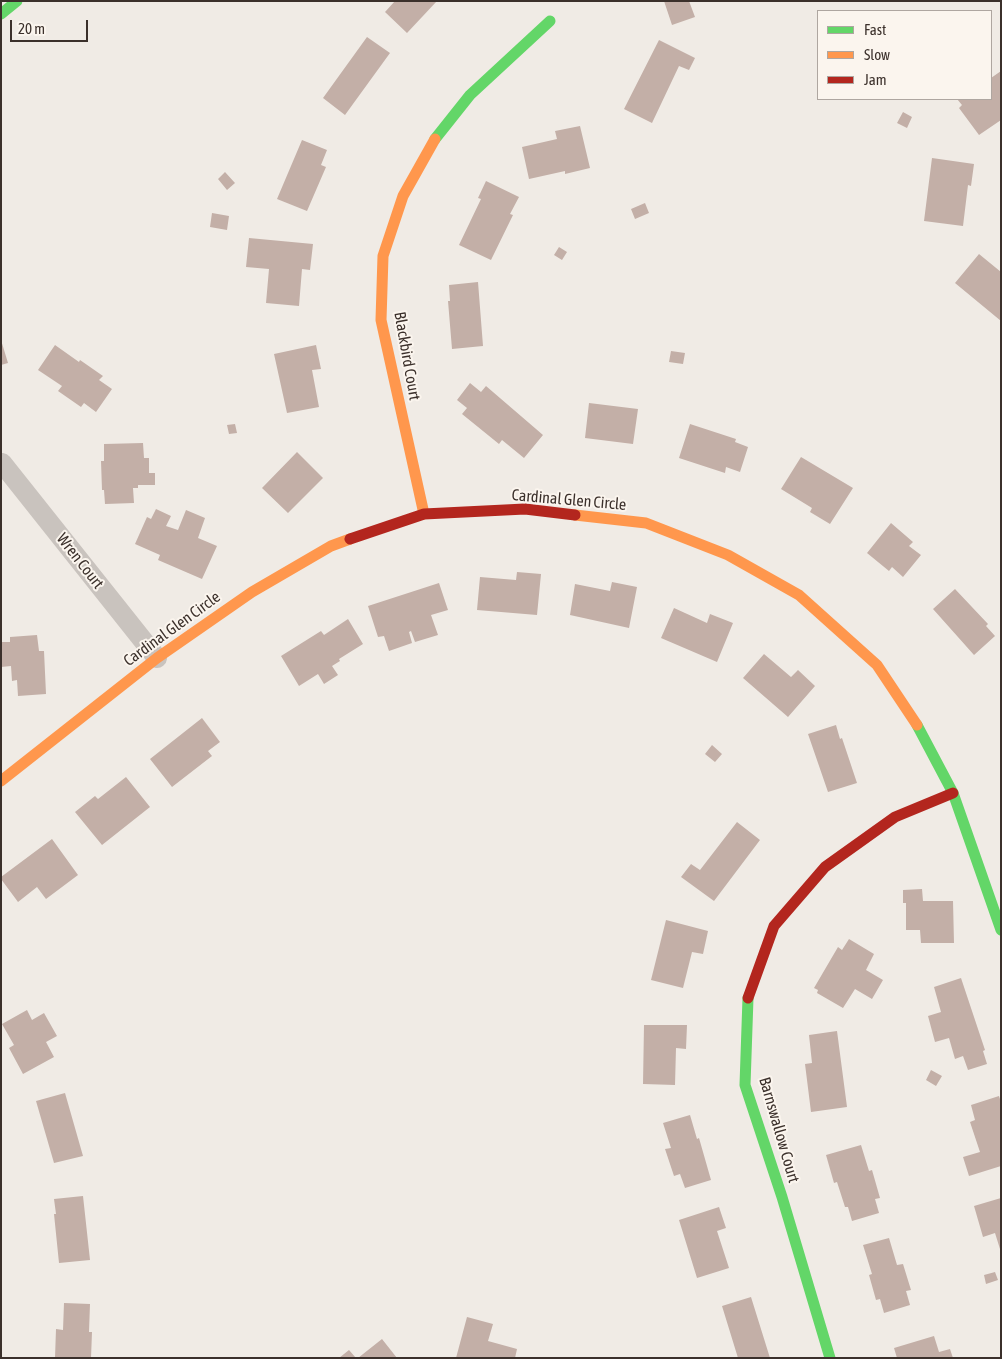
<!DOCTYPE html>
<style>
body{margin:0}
#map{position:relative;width:1002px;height:1359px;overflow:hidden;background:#f0ebe5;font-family:"Asap Condensed",sans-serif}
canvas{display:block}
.frame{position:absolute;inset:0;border:2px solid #3b302b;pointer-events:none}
.legend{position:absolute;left:817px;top:10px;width:175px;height:90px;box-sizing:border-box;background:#fbf5ee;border:1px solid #aea6a0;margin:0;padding:6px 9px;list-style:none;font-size:15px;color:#3b302b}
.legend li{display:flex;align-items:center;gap:10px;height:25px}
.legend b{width:25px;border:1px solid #aea6a0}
.scale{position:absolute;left:10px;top:20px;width:78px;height:22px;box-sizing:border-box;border:2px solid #3b302b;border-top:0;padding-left:6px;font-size:15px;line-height:18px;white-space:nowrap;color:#3b302b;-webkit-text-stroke:4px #fbf5ee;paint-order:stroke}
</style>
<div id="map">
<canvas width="1002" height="1359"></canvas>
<div class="frame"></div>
<ul class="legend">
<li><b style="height:6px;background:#63d668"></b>Fast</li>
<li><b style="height:6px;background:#ff974d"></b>Slow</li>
<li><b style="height:6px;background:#b3261e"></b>Jam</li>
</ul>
<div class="scale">20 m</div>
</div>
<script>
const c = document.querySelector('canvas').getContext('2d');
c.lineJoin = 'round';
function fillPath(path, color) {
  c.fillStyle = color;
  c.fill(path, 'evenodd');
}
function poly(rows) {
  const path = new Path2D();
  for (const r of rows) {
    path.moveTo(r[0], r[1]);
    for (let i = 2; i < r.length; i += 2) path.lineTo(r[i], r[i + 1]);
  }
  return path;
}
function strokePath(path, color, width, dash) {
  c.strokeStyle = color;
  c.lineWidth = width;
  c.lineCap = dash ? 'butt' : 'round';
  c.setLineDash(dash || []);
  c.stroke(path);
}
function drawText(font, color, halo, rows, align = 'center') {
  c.font = font + ' "Asap Condensed",sans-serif';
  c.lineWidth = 4;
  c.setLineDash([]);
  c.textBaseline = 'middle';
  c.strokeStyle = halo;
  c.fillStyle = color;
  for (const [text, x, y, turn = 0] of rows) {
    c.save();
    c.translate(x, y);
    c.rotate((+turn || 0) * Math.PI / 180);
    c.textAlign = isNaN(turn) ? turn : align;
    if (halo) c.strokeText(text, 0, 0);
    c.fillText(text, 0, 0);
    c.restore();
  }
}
fillPath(poly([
 [395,1,437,1,407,33,385,12],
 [664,1,689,1,695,17,672,25],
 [367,37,390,53,345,115,323,98],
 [659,40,695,58,689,70,679,66,652,123,624,109],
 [1001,71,1001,120,979,135,959,108,962,105,957,99,991,99,991,78],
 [903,112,912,117,907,128,897,123],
 [580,126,590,168,565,174,565,171,529,179,522,147,557,139,555,131],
 [302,140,327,150,321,165,326,167,307,211,277,199],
 [932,158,974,164,971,186,968,185,963,226,924,221],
 [225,172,235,183,227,190,218,179],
 [486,181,519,197,510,214,513,215,491,260,459,245,481,199,478,198],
 [645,203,649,213,635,219,631,209],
 [212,213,229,216,227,230,210,227],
 [249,238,313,244,310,270,302,269,299,306,266,303,269,269,246,267],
 [559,247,567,252,562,260,554,255],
 [979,254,1001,272,1001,321,955,283],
 [478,282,483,346,452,349,448,301,450,301,449,285],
 [1,340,8,363,1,365],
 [55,345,79,362,80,360,103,376,99,380,112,389,96,412,84,403,81,407,58,391,62,386,38,370],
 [316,345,321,369,312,370,319,407,287,413,274,354],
 [671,351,685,353,683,364,669,362],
 [470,383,481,392,486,386,543,435,524,458,502,440,499,444,462,414,467,408,457,400],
 [589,403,638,409,633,444,585,438],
 [235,424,237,433,229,434,227,425],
 [690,424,736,439,735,442,748,447,740,472,726,467,725,473,679,458],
 [143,443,144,458,149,458,149,473,155,473,155,485,138,485,138,488,133,488,134,503,105,504,104,490,102,490,101,461,104,461,104,444],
 [297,452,323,478,288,513,262,488],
 [801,457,853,488,830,524,810,512,812,508,781,489],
 [156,509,171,516,166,526,178,530,186,510,205,518,198,538,217,546,202,579,158,560,160,555,135,544,147,517,151,519],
 [891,523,913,542,909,546,921,555,903,577,892,567,889,571,867,553],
 [517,572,541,574,537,615,477,610,480,577,516,580],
 [612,582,637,587,629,628,570,615,575,584,610,591],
 [439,583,448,610,431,615,438,635,415,642,411,631,409,632,412,643,389,651,384,636,378,637,368,606],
 [955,589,988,624,986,626,995,636,974,655,933,609],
 [674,608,707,623,710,614,733,623,717,662,661,638],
 [348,619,363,644,339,659,340,661,332,666,338,675,324,684,318,674,299,686,281,656,321,631,324,635],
 [37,635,39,651,44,651,46,694,18,696,17,680,12,681,11,666,1,667,1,642,10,642,10,637],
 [764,654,791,677,798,670,815,686,788,717,743,678],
 [202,718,220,742,208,751,212,756,172,787,150,759],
 [836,725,840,739,842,738,857,783,828,792,808,734],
 [712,745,722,754,715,762,705,754],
 [126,777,150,807,102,845,75,812,95,796,98,799],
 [737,822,760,840,714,901,681,877,691,864,700,870],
 [52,839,78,875,46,899,37,887,18,902,1,879,1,877],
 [922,889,923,901,953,901,954,943,921,943,920,930,906,930,906,903,903,903,903,890],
 [666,920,708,931,703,954,692,952,683,988,651,980],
 [849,939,874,954,866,970,883,980,872,999,855,989,843,1008,817,993,818,990,814,988,838,947,842,950],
 [961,978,985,1050,983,1051,987,1064,968,1070,963,1056,955,1059,949,1038,935,1042,928,1016,941,1012,934,987],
 [27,1010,32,1020,44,1013,57,1036,46,1042,54,1057,23,1074,9,1048,14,1045,2,1024],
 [644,1025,687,1025,686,1049,676,1048,675,1085,643,1084],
 [837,1031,847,1107,811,1112,805,1064,812,1063,809,1035],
 [931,1070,942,1076,936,1086,926,1080],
 [65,1093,83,1156,54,1163,36,1101],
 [999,1096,1001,1102,1001,1166,969,1176,963,1157,980,1152,970,1122,975,1120,971,1105],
 [690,1115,697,1139,699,1138,711,1180,685,1188,680,1174,674,1176,665,1149,671,1148,663,1123],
 [861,1145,869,1171,872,1170,880,1198,875,1199,879,1213,852,1221,848,1207,845,1207,837,1182,834,1183,826,1155],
 [83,1196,90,1260,59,1263,54,1214,56,1214,54,1199],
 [1001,1198,1001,1249,1000,1249,995,1233,983,1237,974,1206],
 [719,1207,726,1228,717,1231,729,1268,697,1278,679,1220],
 [889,1238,897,1265,903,1264,911,1290,906,1291,910,1305,884,1313,880,1299,876,1300,869,1275,872,1274,863,1245],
 [995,1272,998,1280,986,1284,984,1275],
 [751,1297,770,1358,738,1358,722,1306],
 [64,1303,90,1304,89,1332,92,1332,91,1358,55,1358,56,1329,63,1330],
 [467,1317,493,1324,488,1341,517,1349,515,1358,456,1358],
 [934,1336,939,1352,950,1349,953,1358,897,1358,894,1348],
 [382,1339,397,1358,358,1358],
 [349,1350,356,1358,339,1358]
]), '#c3afa7');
strokePath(poly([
 [2,463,157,658]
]), '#c9c3be', 20);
strokePath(poly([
 [1,14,17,1],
 [435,139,470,95,550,21],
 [917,725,953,793,1001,930],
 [748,998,745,1085,782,1197,830,1358]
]), '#63d668', 11);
strokePath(poly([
 [424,514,381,320,383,256,403,196,435,139],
 [575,515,646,523,728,555,799,595,877,665,917,725],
 [1,781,157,658,252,592,331,546,350,539]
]), '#ff974d', 11);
strokePath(poly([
 [350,539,424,514,525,509,575,515],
 [748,998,774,926,825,867,895,817,953,793]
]), '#b3261e', 11);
drawText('16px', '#3b302b', '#fbf5ee', [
 ["Blackbird Court",407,356,80],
 ["Cardinal Glen Circle",569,500,5],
 ["Wren Court",80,561,52],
 ["Cardinal Glen Circle",172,629,-36],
 ["Barnswallow Court",779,1130,74]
]);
</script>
